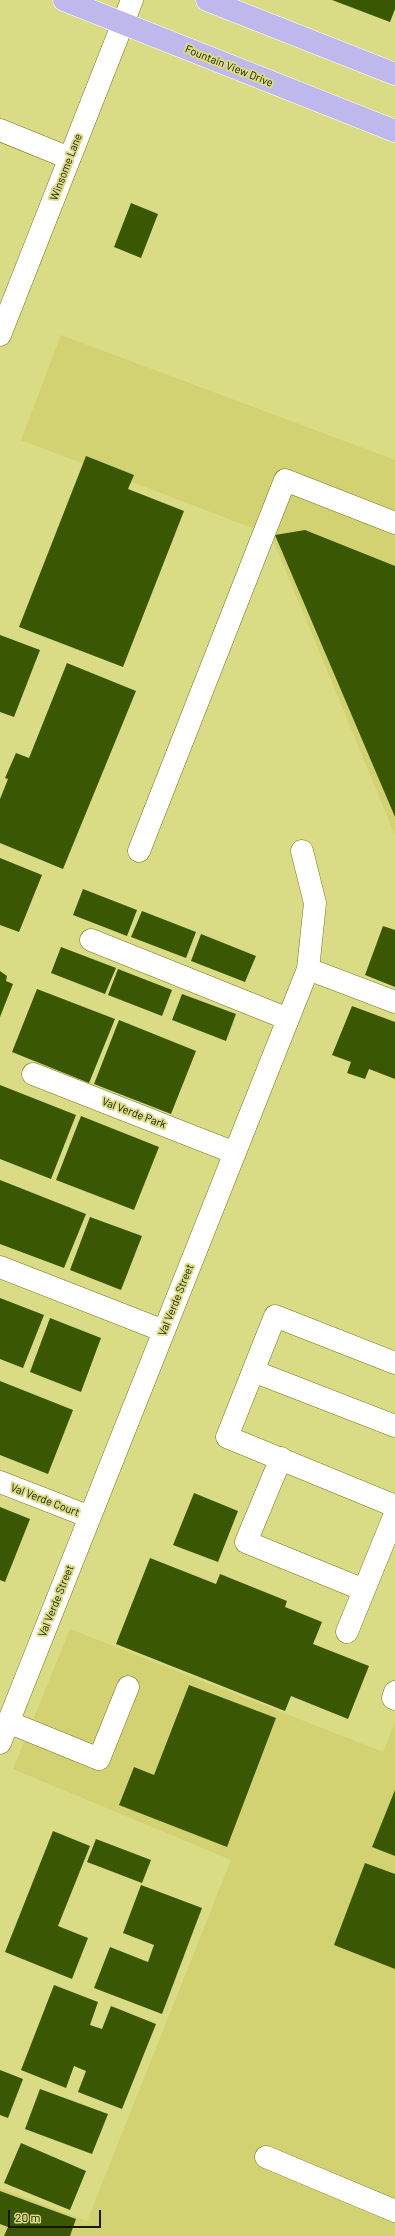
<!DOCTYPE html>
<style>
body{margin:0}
#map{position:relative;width:395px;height:2236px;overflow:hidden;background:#dadb85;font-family:Barlow,sans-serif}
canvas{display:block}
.scale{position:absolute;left:8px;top:2210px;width:93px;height:18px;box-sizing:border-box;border:2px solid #181800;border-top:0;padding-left:5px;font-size:12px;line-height:14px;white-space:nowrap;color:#181800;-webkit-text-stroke:3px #dadb85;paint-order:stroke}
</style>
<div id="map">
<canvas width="395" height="2236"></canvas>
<div class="scale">20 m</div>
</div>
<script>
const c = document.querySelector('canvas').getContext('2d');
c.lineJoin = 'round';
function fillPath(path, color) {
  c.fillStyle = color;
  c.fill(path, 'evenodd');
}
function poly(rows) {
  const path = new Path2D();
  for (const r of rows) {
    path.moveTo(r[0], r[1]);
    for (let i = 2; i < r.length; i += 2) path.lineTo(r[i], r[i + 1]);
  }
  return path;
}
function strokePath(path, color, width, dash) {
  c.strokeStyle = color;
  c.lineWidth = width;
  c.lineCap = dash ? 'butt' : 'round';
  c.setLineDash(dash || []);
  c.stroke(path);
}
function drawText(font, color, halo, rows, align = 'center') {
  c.font = font + ' Barlow,sans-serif';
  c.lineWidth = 4;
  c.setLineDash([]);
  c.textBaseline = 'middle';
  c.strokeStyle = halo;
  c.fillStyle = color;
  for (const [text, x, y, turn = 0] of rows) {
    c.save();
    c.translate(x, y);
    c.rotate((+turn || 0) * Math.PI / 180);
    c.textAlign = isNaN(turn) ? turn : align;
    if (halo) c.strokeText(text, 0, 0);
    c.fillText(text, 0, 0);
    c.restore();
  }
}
fillPath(poly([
 [61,335,395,460,395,835,271,535,21,440],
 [70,1629,383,1752,395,1722,395,2236,0,2236,0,2188,87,2221,231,1860,13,1769]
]), '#d2d273');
fillPath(poly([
 [332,0,395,0,395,9,390,22],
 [131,203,158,214,141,258,114,247],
 [86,456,134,475,128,489,184,511,123,667,19,627],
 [305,530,395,566,395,817,275,535],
 [0,635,40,650,14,717,0,712],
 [67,663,136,691,63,869,0,843,0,799,8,779,5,778,16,753,29,758],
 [0,858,42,875,19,932,0,925],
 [83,889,137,910,127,936,73,915],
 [142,911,196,932,186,958,131,937],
 [383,926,395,930,395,987,365,975],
 [201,934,256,956,245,982,191,961],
 [61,947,116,968,105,994,51,973],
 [118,969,172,990,162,1016,108,995],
 [0,971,7,976,6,981,13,984,0,1017],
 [37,989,115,1019,89,1083,12,1052],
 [182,994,236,1014,226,1041,172,1020],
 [352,1006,395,1022,395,1079,369,1069,365,1079,347,1073,351,1062,332,1055],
 [119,1020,196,1051,171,1114,94,1084],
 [0,1085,76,1115,51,1179,0,1159],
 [81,1116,159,1147,134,1210,56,1180],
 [0,1180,86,1214,64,1268,0,1244],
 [90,1217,142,1236,121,1290,70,1270],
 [0,1298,44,1315,23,1368,0,1359],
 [50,1318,101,1338,81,1392,30,1372],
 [0,1381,73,1410,48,1474,0,1455],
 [194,1493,238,1511,218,1562,173,1545],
 [0,1507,30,1519,5,1582,0,1580],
 [150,1558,216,1584,220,1574,287,1601,285,1607,322,1622,313,1644,369,1666,348,1719,291,1696,285,1711,116,1644],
 [189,1685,276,1718,227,1847,119,1805,134,1767,154,1775],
 [395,1790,395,1856,372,1847],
 [53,1831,90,1846,58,1926,88,1938,72,1979,5,1952],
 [96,1839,151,1860,142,1883,87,1862],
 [365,1863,395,1874,395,1969,334,1945],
 [141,1885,202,1908,162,2014,94,1988,110,1947,148,1962,154,1945,123,1933],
 [54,1985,98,2002,90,2025,102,2029,111,2006,156,2024,122,2109,78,2092,86,2071,74,2066,66,2088,21,2070],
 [0,2070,23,2079,8,2118,0,2115],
 [40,2089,108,2114,92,2154,25,2129],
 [21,2143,86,2171,70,2210,4,2183],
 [0,2191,76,2219,70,2236,4,2236,8,2227,0,2224]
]), '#3a5804');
const minor = poly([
 [0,130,69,158],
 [0,335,132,0],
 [139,851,285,480,395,523],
 [91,940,288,1019],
 [308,969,395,1002],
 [33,1074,235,1153],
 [0,1267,164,1331],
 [395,1363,275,1316,227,1437,395,1506],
 [253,1371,395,1426],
 [281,1458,246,1542,364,1590],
 [0,1482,90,1517],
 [347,1632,395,1514],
 [395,1692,393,1698,395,1699],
 [8,1722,99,1759,128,1687],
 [0,1743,308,969,315,903,302,851],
 [266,2157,395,2211]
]);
const major = poly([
 [64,0,395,131],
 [207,0,395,74]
]);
strokePath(minor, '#77761b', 23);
strokePath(major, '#fff', 23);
strokePath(minor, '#fff', 22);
strokePath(major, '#bfb8ec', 22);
drawText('11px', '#181800', '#dadb85', [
 ["Fountain View Drive",229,66,22],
 ["Winsome Lane",66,167,-69],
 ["Val Verde Park",134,1113,21],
 ["Val Verde Street",176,1300,-68],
 ["Val Verde Court",45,1500,21],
 ["Val Verde Street",56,1601,-68]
]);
</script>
